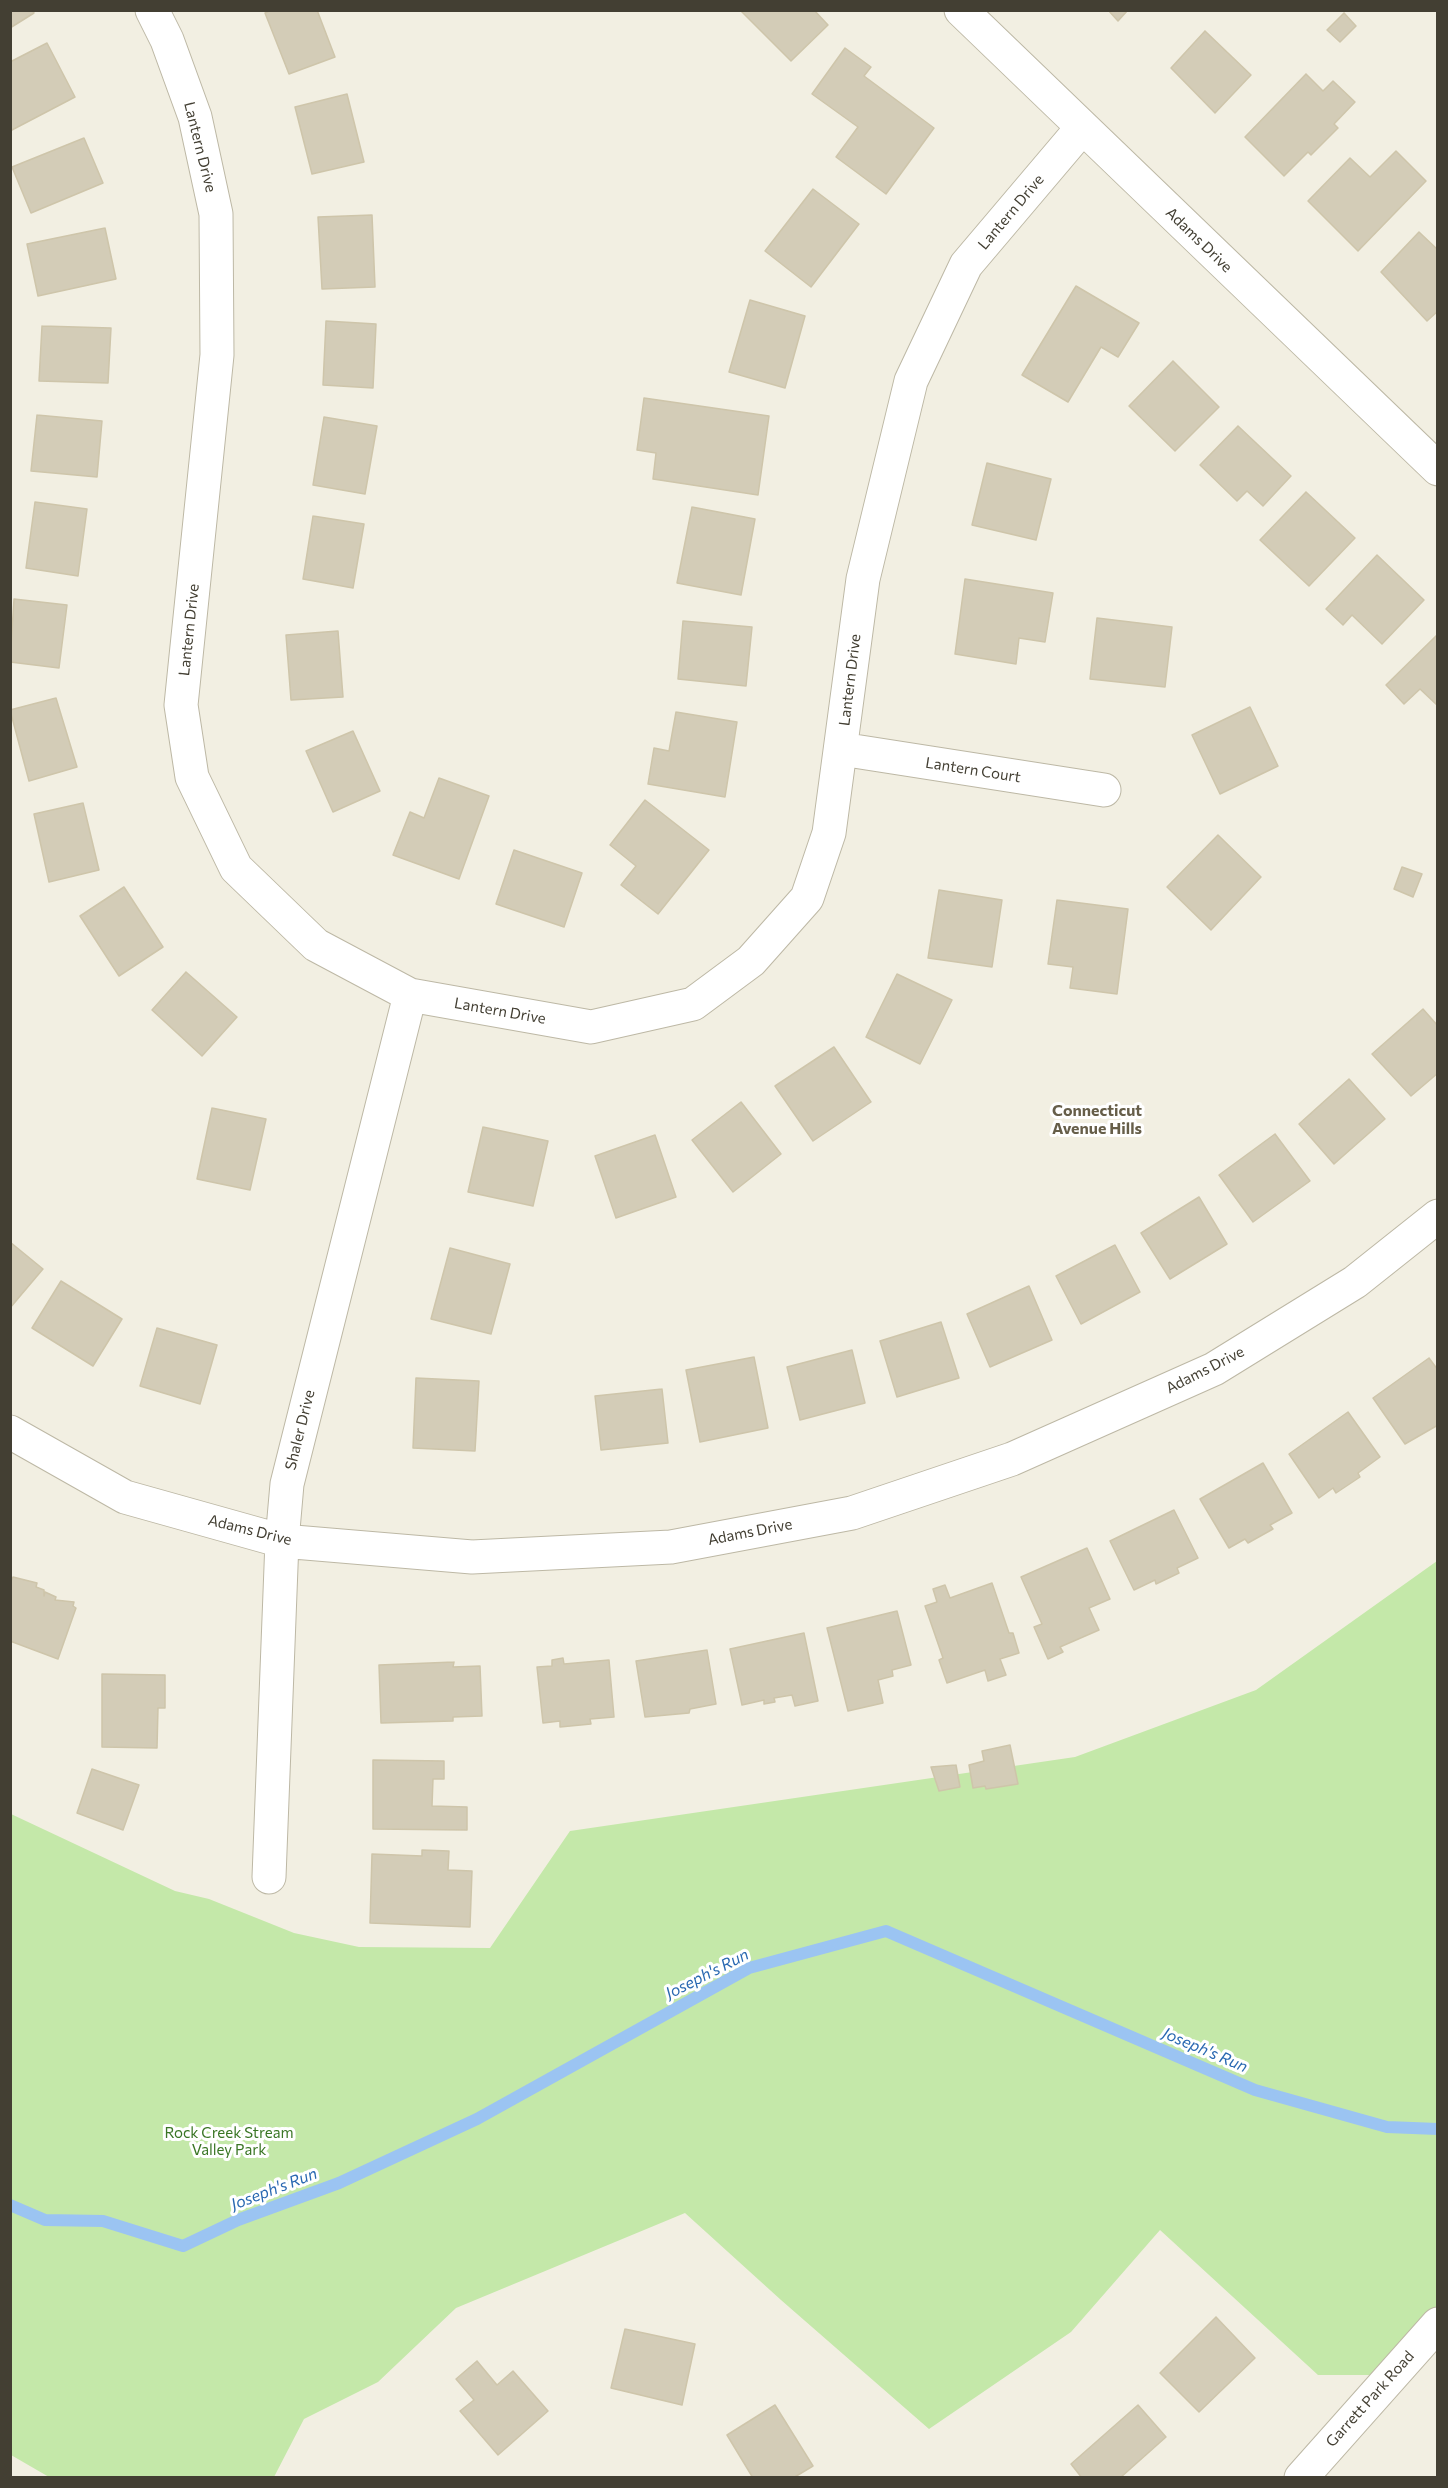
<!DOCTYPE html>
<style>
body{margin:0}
#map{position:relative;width:1448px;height:2488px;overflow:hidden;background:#f2efe2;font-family:Commissioner,sans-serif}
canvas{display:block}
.frame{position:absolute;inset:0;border:12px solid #433f33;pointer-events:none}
</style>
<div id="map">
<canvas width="1448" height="2488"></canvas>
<div class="frame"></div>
</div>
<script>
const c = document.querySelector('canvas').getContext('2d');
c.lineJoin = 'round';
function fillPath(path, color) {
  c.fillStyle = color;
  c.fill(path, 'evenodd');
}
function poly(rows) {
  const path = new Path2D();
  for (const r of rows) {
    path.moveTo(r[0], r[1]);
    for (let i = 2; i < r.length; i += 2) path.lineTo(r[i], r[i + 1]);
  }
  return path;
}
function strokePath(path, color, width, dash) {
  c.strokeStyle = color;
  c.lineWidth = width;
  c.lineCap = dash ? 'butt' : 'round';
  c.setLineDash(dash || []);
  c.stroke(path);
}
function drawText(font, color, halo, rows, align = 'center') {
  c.font = font + ' Commissioner,sans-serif';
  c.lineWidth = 6;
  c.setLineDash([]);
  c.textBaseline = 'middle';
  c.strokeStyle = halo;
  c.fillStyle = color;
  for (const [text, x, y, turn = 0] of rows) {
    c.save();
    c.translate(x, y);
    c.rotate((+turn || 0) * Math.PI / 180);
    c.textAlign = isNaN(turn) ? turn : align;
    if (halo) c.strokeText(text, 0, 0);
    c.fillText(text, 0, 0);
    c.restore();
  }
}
fillPath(poly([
 [1437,1561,1437,2324,1392,2375,1318,2375,1160,2230,1071,2332,929,2429,781,2300,685,2213,456,2308,378,2382,304,2419,274,2477,49,2477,11,2455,11,1814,175,1891,209,1899,294,1933,359,1947,490,1948,570,1831,1075,1757,1256,1690]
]), '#c4e8a9');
strokePath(poly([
 [10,2205,45,2220,103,2221,183,2246,238,2220,339,2183,477,2119,749,1968,886,1931,1255,2090,1387,2127,1438,2129]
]), '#9bc4f2', 12);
const building = poly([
 [10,10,32,10,34,13,10,28,10,10],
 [271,10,317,10,335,57,289,74,265,13,271,10],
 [814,10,828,25,791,61,741,11,814,10],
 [1108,10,1128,10,1118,21,1108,10],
 [1344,13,1356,26,1340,42,1327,30,1344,13],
 [1205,31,1251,75,1215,113,1171,68,1205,31],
 [47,43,75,97,10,131,10,62,47,43],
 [845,48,871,67,864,76,934,128,886,194,836,157,858,127,812,94,845,48],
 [1306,74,1323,91,1333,81,1355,102,1334,124,1338,128,1311,155,1308,152,1284,176,1245,137,1306,74],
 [347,94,364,162,312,174,295,107,347,94],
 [84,138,103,183,31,213,12,167,84,138],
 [1396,151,1426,181,1358,251,1308,201,1350,158,1370,177,1396,151],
 [813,189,859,224,811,287,765,251,813,189],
 [372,215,375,287,322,289,318,217,372,215],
 [105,228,116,279,38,296,27,244,105,228],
 [1419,232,1438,250,1438,311,1427,321,1381,272,1419,232],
 [1076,286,1139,323,1118,357,1101,347,1068,402,1022,375,1076,286],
 [750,300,805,316,785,388,729,372,750,300],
 [326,321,376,324,373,388,323,385,326,321],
 [42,326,111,328,108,383,39,381,42,326],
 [1173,361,1219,407,1175,451,1129,406,1173,361],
 [644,398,769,416,758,495,653,479,656,453,637,450,644,398],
 [37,415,102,421,97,477,31,471,37,415],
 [324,417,377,426,365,494,313,485,324,417],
 [1238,426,1291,476,1263,506,1247,491,1237,501,1200,465,1238,426],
 [987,463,1051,479,1036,540,972,525,987,463],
 [1306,492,1355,538,1309,586,1260,540,1306,492],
 [35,502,87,509,78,576,26,568,35,502],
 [692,507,755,519,741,595,677,583,692,507],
 [313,516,364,524,353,588,303,579,313,516],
 [1377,555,1424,600,1382,644,1352,615,1343,625,1326,609,1377,555],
 [965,579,1053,593,1045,642,1019,638,1016,664,955,654,965,579],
 [14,599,67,605,59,668,10,662,14,599],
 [1097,618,1172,627,1165,687,1090,679,1097,618],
 [683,621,752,627,746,686,678,679,683,621],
 [338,631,343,697,291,700,286,635,338,631],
 [1438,634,1438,706,1420,689,1404,704,1386,685,1438,634],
 [56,698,77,767,29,781,10,710,56,698],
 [1250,707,1278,766,1220,794,1192,735,1250,707],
 [676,712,737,722,725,797,648,784,654,748,669,751,676,712],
 [353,731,380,791,333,812,306,751,353,731],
 [439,778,489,796,459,879,393,855,410,812,424,818,439,778],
 [645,800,709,850,658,914,621,885,636,866,610,845,645,800],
 [83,803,99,870,49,882,34,814,83,803],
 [1218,835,1261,877,1211,930,1167,887,1218,835],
 [514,850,582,873,564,927,496,904,514,850],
 [1402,867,1422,874,1413,897,1394,889,1402,867],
 [124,887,163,947,119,976,80,916,124,887],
 [939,890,1002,900,992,967,928,958,939,890],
 [1057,900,1128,909,1117,994,1070,988,1073,967,1048,964,1057,900],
 [186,972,237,1017,202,1056,152,1010,186,972],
 [897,974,952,1000,920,1064,866,1037,897,974],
 [1423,1009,1438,1026,1438,1073,1411,1096,1372,1054,1423,1009],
 [834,1047,871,1102,813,1141,775,1086,834,1047],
 [1349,1079,1385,1119,1334,1164,1299,1124,1349,1079],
 [741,1102,781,1154,733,1192,692,1140,741,1102],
 [212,1108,266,1119,250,1190,197,1179,212,1108],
 [483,1127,548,1141,533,1206,468,1192,483,1127],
 [1275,1134,1310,1181,1253,1222,1219,1175,1275,1134],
 [655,1135,676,1197,616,1218,595,1156,655,1135],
 [1199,1197,1227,1244,1170,1279,1141,1233,1199,1197],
 [10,1242,43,1269,10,1308,10,1242],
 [1115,1245,1140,1292,1081,1324,1056,1276,1115,1245],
 [450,1248,510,1264,491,1334,431,1319,450,1248],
 [61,1281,122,1319,93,1366,32,1328,61,1281],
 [1029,1286,1052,1340,990,1367,967,1314,1029,1286],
 [941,1322,959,1378,897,1397,880,1341,941,1322],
 [157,1328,217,1345,200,1404,140,1386,157,1328],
 [852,1350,865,1403,800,1420,787,1367,852,1350],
 [754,1357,768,1428,700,1442,686,1370,754,1357],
 [1429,1358,1438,1370,1438,1425,1405,1444,1373,1398,1429,1358],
 [416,1378,479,1381,475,1451,413,1448,416,1378],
 [662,1389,668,1443,601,1450,595,1396,662,1389],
 [1348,1412,1380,1457,1358,1473,1360,1477,1336,1493,1333,1488,1319,1498,1289,1454,1348,1412],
 [1263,1463,1292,1513,1270,1525,1273,1529,1248,1543,1245,1539,1229,1548,1200,1499,1263,1463],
 [1174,1510,1198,1558,1177,1568,1179,1573,1156,1584,1155,1580,1134,1590,1110,1541,1174,1510],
 [1087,1548,1110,1599,1089,1608,1099,1630,1060,1647,1063,1652,1048,1659,1034,1627,1042,1624,1021,1577,1087,1548],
 [13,1577,37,1583,36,1587,44,1590,44,1596,45,1592,56,1597,55,1600,74,1602,73,1606,76,1608,58,1659,10,1641,10,1583,13,1577],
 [992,1583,1009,1633,1013,1633,1019,1653,1000,1659,1006,1675,988,1681,985,1670,947,1683,939,1660,943,1658,925,1606,937,1602,933,1589,945,1585,950,1598,992,1583],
 [897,1611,911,1665,892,1670,893,1676,878,1680,883,1703,848,1711,827,1628,897,1611],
 [804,1633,818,1701,795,1706,792,1695,774,1698,775,1702,764,1704,764,1700,742,1705,730,1649,804,1633],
 [707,1650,716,1704,690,1709,689,1713,645,1717,636,1661,707,1650],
 [563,1658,564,1664,609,1660,614,1717,590,1719,591,1724,560,1727,560,1721,543,1723,537,1667,552,1666,552,1660,563,1658],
 [454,1662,453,1667,480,1666,482,1716,453,1717,453,1721,381,1723,379,1665,454,1662],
 [102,1674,165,1675,165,1708,158,1708,157,1748,102,1747,102,1674],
 [1010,1745,1018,1784,986,1789,985,1786,973,1788,969,1765,984,1761,982,1751,1010,1745],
 [373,1760,444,1761,444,1779,433,1779,432,1806,467,1807,467,1830,373,1829,373,1760],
 [956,1765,960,1787,939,1791,931,1767,956,1765],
 [92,1769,139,1785,123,1830,77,1813,92,1769],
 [422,1850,449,1851,448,1870,472,1871,470,1927,370,1923,372,1854,422,1856,422,1850],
 [1216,2317,1255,2358,1199,2412,1160,2373,1216,2317],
 [625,2329,695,2344,682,2405,611,2388,625,2329],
 [477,2361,497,2385,513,2371,548,2411,498,2455,460,2411,474,2400,456,2379,477,2361],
 [775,2405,813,2466,793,2478,753,2478,727,2435,775,2405],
 [1138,2405,1166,2437,1120,2478,1082,2478,1071,2464,1138,2405]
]);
fillPath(building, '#d3ccb7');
strokePath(building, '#cec5aa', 1.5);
const minor = poly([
 [152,10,167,40,195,117,216,214,217,355,181,705,192,777,236,868,316,945,410,995,591,1027,693,1004,751,961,807,898,829,833,863,579,911,381,966,265,1082,128],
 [961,10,1438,469],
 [841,749,1104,790],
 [10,1432,125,1497,282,1541,472,1557,671,1547,852,1513,1012,1459,1214,1369,1355,1282,1438,1216],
 [269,1877,282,1541,287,1484,410,995],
 [1301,2478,1438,2324]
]);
strokePath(minor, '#bdb8a5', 35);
strokePath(minor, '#fff', 33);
drawText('15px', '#433f33', '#fff', [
 ["Lantern Drive",200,147,76],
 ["Lantern Drive",1011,212,-50],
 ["Adams Drive",1199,240,44],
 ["Lantern Drive",189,630,-84],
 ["Lantern Drive",850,680,-83],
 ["Lantern Court",973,770,9],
 ["Lantern Drive",500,1011,10],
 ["Adams Drive",1205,1370,-27],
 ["Shaler Drive",300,1430,-76],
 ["Adams Drive",250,1530,14],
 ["Adams Drive",750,1532,-11],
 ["Garrett Park Road",1370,2399,-48]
]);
drawText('15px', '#3a7625', '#fff', [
 ["Rock Creek Stream",229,2133],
 ["Valley Park",229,2150]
]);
drawText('bold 16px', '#665e49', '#fff', [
 ["Connecticut",1097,1111],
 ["Avenue Hills",1097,1129]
]);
drawText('italic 16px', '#2968b1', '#fff', [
 ["Joseph's Run",707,1974,-27],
 ["Joseph's Run",1205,2050,23],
 ["Joseph's Run",274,2189,-21]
]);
</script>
